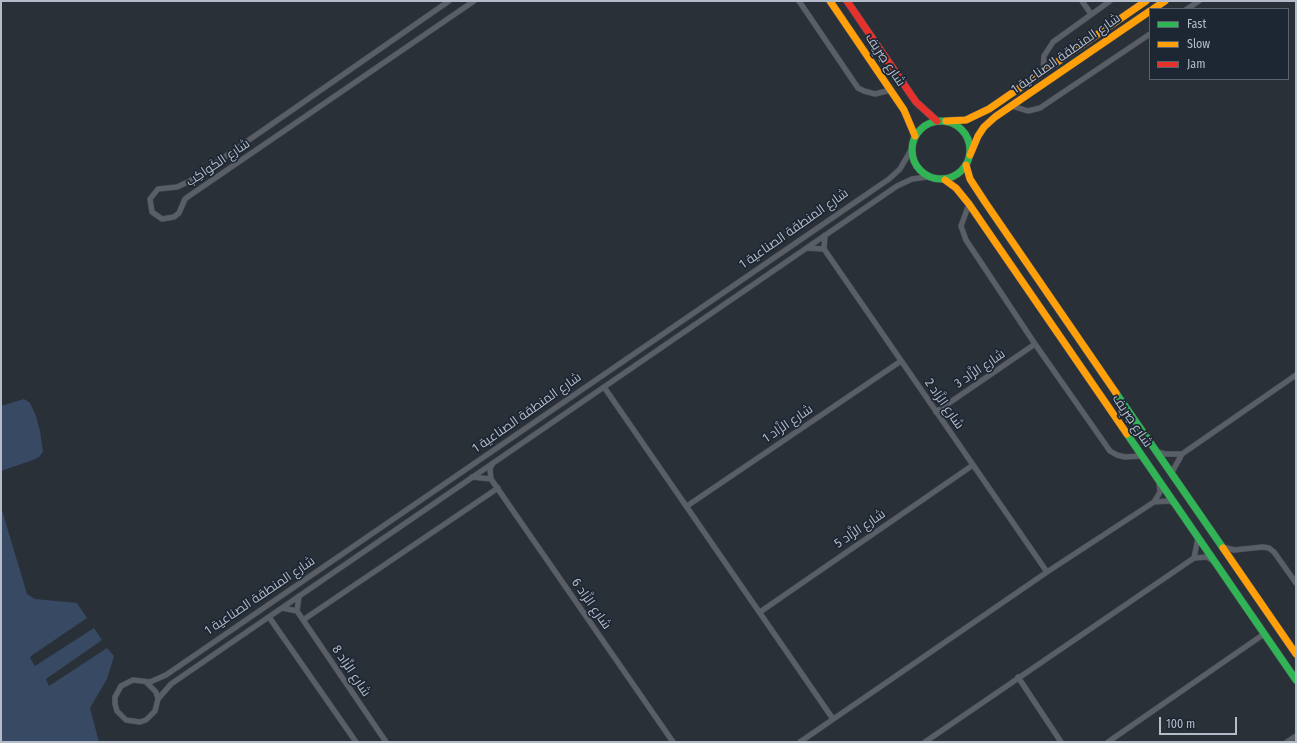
<!DOCTYPE html>
<meta charset="utf-8">
<style>
body{margin:0}
#map{position:relative;width:1297px;height:743px;overflow:hidden;background:#2a3038;font-family:"Fira Sans Condensed",sans-serif}
canvas{display:block}
.frame{position:absolute;inset:0;border:2px solid #b4bcc9;pointer-events:none}
.legend{position:absolute;left:1149px;top:8px;width:140px;height:72px;box-sizing:border-box;background:#1d2633;border:1px solid #59626f;margin:0;padding:5px 7px;list-style:none;font-size:12px;color:#b4bcc9}
.legend li{display:flex;align-items:center;gap:8px;height:20px}
.legend b{width:20px;border:1px solid #59626f}
.scale{position:absolute;left:1159px;top:717px;width:78px;height:18px;box-sizing:border-box;border:2px solid #b4bcc9;border-top:0;padding-left:5px;font-size:12px;line-height:14px;white-space:nowrap;color:#b4bcc9;-webkit-text-stroke:3px #1d2633;paint-order:stroke}
</style>
<div id="map">
<canvas width="1297" height="743"></canvas>
<div class="frame"></div>
<ul class="legend">
<li><b style="height:5px;background:#30b455"></b>Fast</li>
<li><b style="height:5px;background:#ff9f0a"></b>Slow</li>
<li><b style="height:5px;background:#e5322d"></b>Jam</li>
</ul>
<div class="scale">100 m</div>
</div>
<script>
const c = document.querySelector('canvas').getContext('2d');
c.lineJoin = 'round';
function fillPath(path, color) {
  c.fillStyle = color;
  c.fill(path, 'evenodd');
}
function poly(rows) {
  const path = new Path2D();
  for (const r of rows) {
    if (r.length === 3) {
      path.moveTo(r[0] + r[2], r[1]);
      path.arc(r[0], r[1], r[2], 0, 2 * Math.PI);
      continue;
    }
    path.moveTo(r[0], r[1]);
    for (let i = 2; i < r.length; i += 2) path.lineTo(r[i], r[i + 1]);
  }
  return path;
}
function strokePath(path, color, width, dash) {
  c.strokeStyle = color;
  c.lineWidth = width;
  c.lineCap = dash ? 'butt' : 'round';
  c.setLineDash(dash || []);
  c.stroke(path);
}
function drawText(font, color, halo, rows, align = 'center') {
  c.font = font + ' "Fira Sans Condensed",Cairo,sans-serif';
  c.lineWidth = 3.5;
  c.setLineDash([]);
  c.textBaseline = 'middle';
  c.strokeStyle = halo;
  c.fillStyle = color;
  for (const [text, x, y, turn = 0] of rows) {
    c.save();
    c.translate(x, y);
    c.rotate((+turn || 0) * Math.PI / 180);
    c.textAlign = isNaN(turn) ? turn : align;
    if (halo) c.strokeText(text, 0, 0);
    c.fillText(text, 0, 0);
    c.restore();
  }
}
fillPath(poly([
 [24,399,30,403,36,416,40,431,43,452,39,457,33,460,1,471,1,406],
 [1,507,27,594,35,599,77,603,87,618,31,656,30,658,35,666,94,628,102,640,46,679,49,686,107,648,114,656,107,679,90,708,99,742,1,742]
]), '#384963');
const street = poly([
 [449,1,190,181,177,187,158,189,150,199,152,212,162,219,174,217,179,213,185,199,189,196,474,1],
 [799,1,858,88,864,91,875,94,891,90],
 [1082,1,1091,14],
 [1187,9,1199,1],
 [1043,72,1044,56,1053,42,1110,1],
 [1012,106,1028,111,1040,108,1150,34],
 [969,204,961,226,966,240,1035,344,1110,451,1117,455,1125,457,1141,456],
 [825,235,824,249,1047,572],
 [807,248,824,249],
 [604,387,833,719],
 [936,412,1035,344],
 [1158,452,1165,454,1182,454],
 [493,463,490,469,491,479,673,742],
 [1172,472,1182,454,1296,375],
 [472,477,491,479],
 [1154,502,1160,492,1159,482],
 [687,506,901,361],
 [1223,547,1234,550,1263,547,1269,548,1274,552,1296,583],
 [1194,558,1198,538],
 [299,596,297,611,386,742],
 [282,608,297,611],
 [760,612,973,465],
 [269,617,356,742],
 [303,620,498,488],
 [1018,677,1061,742],
 [146,682,156,692,158,699,155,711,146,720,140,722,126,720,117,711,115,704,115,697,121,686,133,680,150,682,166,675,889,179,900,169,911,150],
 [158,699,171,684,897,186,912,179,927,177],
 [800,742,1047,572,1154,502,1168,501,1174,503],
 [925,742,1194,558,1207,557,1212,560],
 [1108,742,1264,634],
 [1287,742,1296,736]
]);
const fast = poly([
 [941,150,29],
 [1116,393,1223,548],
 [1127,434,1296,680]
]);
const slow = poly([
 [830,1,904,110,915,136],
 [1153,9,1165,1],
 [946,121,966,120,989,109,1146,1],
 [970,155,978,136,984,127,995,117,1150,11],
 [966,165,970,179,985,202,1116,393],
 [945,180,956,188,969,204,1127,434],
 [1223,548,1296,654]
]);
const jam = poly([
 [847,1,916,102,937,121]
]);
strokePath(street, '#484c53', 6);
strokePath(fast, '#484c53', 8);
strokePath(slow, '#484c53', 8);
strokePath(jam, '#484c53', 8);
strokePath(street, '#5a5e66', 5);
strokePath(fast, '#30b455', 7);
strokePath(slow, '#ff9f0a', 7);
strokePath(jam, '#e5322d', 7);
drawText('13px', '#b4bcc9', '#1d2633', [
 ["شارع المنطقة الصناعية 1",1066,54,-35],
 ["شارع صِرِيف",885,60,56],
 ["شارع الكَواكِب",218,163,-34],
 ["شارع المنطقة الصناعية 1",794,229,-35],
 ["شارع الزَّاد 3",980,369,-34],
 ["شارع الزَّاد 2",944,404,55],
 ["شارع المنطقة الصناعية 1",527,413,-35],
 ["شارع صِرِيف",1132,421,56],
 ["شارع الزَّاد 1",788,424,-34],
 ["شارع الزَّاد 5",860,529,-34],
 ["شارع المنطقة الصناعية 1",260,596,-34],
 ["شارع الزَّاد 6",591,604,55],
 ["شارع الزَّاد 8",351,671,56]
]);
</script>
